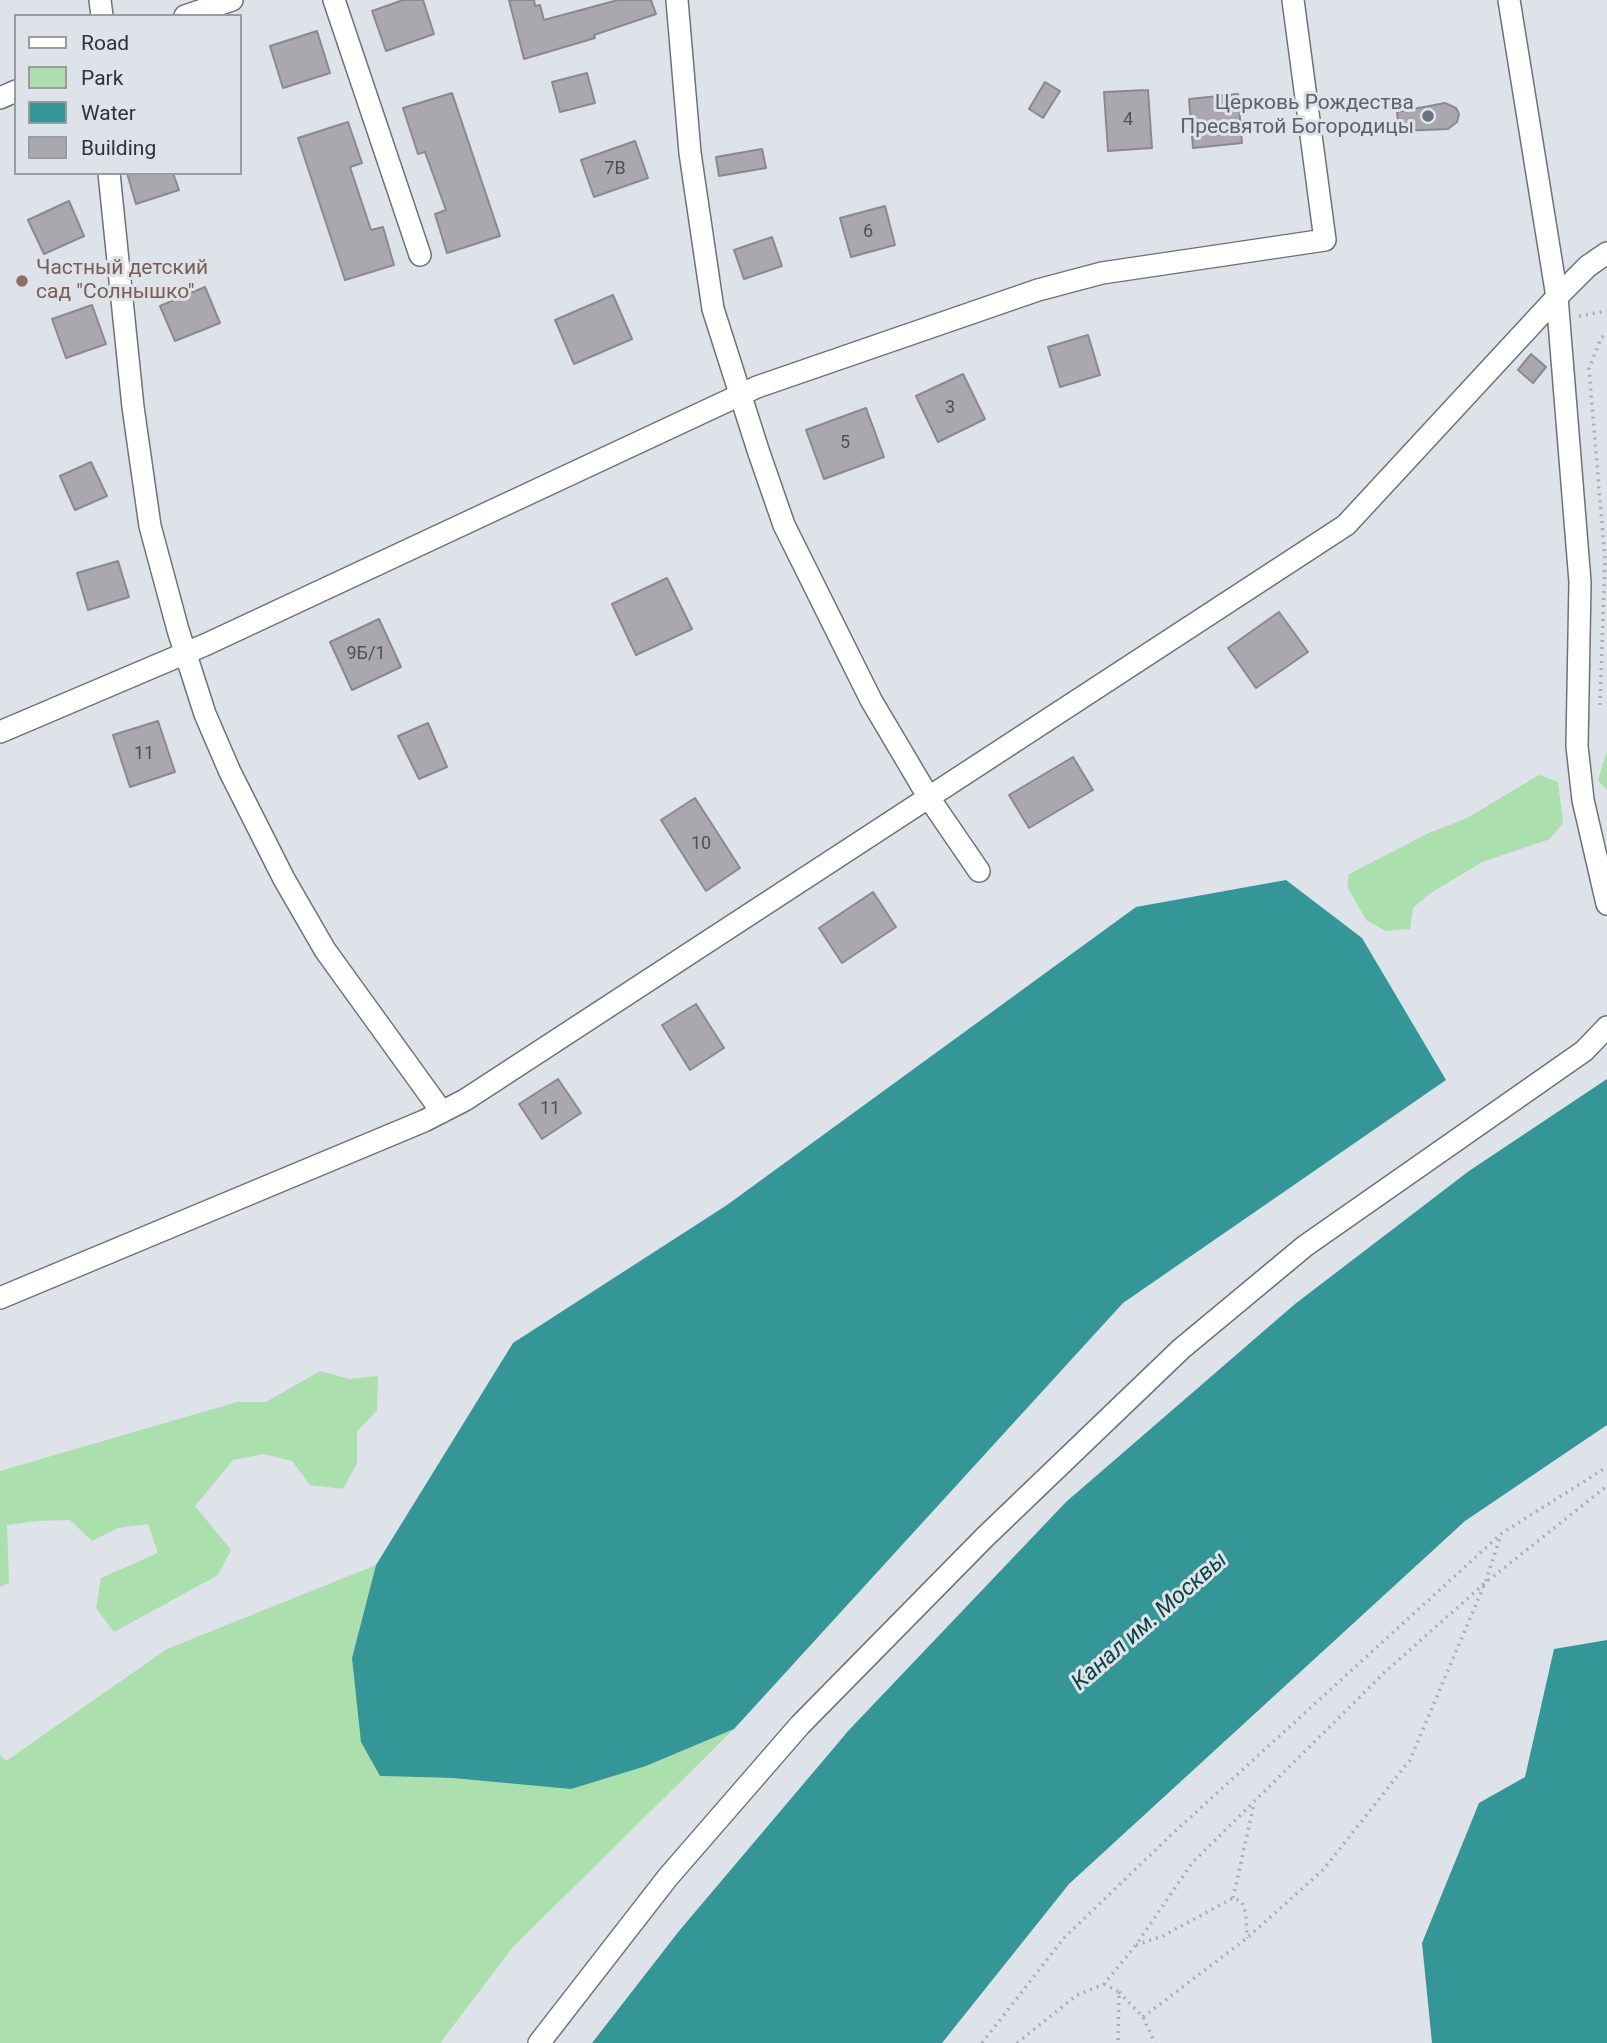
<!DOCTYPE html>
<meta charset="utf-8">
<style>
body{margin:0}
#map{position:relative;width:1607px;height:2043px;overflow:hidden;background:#dee2e9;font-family:Roboto,sans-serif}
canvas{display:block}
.legend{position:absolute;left:14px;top:14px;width:228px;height:161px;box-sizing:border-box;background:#dee2e9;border:2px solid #999ca1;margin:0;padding:9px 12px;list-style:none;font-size:21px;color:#323336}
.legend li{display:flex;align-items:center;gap:14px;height:35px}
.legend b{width:35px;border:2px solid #999ca1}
</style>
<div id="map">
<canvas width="1607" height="2043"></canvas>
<ul class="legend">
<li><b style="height:9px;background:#fff"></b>Road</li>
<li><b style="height:19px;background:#abdfad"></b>Park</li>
<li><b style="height:19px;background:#359697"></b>Water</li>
<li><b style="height:19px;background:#aba7af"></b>Building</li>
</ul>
</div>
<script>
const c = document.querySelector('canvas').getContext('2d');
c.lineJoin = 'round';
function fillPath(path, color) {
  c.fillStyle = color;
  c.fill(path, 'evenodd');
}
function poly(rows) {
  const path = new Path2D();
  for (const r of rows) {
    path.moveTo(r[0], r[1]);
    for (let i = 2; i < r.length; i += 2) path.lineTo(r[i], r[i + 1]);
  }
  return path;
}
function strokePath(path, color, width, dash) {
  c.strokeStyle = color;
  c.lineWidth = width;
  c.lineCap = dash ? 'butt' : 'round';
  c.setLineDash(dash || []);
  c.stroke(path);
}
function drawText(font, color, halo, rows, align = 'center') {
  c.font = font + ' Roboto,sans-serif';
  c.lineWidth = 6;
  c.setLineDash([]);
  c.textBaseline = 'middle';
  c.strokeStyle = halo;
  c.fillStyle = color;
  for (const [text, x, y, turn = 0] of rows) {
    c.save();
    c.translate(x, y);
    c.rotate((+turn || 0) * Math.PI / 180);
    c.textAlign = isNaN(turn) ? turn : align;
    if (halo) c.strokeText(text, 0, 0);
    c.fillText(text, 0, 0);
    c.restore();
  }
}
fillPath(poly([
 [1607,751,1607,790,1598,780],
 [1539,775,1558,782,1563,823,1550,839,1482,862,1429,894,1413,908,1410,929,1386,931,1366,920,1347,886,1349,874,1429,833,1469,817],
 [320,1371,349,1379,378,1376,377,1410,357,1432,357,1463,343,1489,310,1485,292,1461,264,1454,233,1460,195,1506,231,1550,218,1575,114,1632,96,1608,101,1578,158,1553,148,1524,118,1528,92,1541,70,1520,37,1521,7,1525,9,1583,0,1587,0,1471,237,1402,266,1402],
 [376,1565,352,1658,380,1776,453,1778,646,1766,734,1729,513,1947,440,2043,0,2043,0,1755,6,1761,167,1649]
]), '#abdfad');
fillPath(poly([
 [1286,880,1362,938,1446,1080,1123,1303,734,1729,646,1766,571,1789,453,1778,380,1776,361,1742,352,1658,376,1565,513,1343,727,1205,1136,907],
 [1607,1079,1607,1425,1465,1521,1069,1884,942,2043,592,2043,679,1931,849,1730,1066,1502,1295,1304,1469,1171],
 [1607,1640,1607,2043,1432,2043,1422,1943,1479,1803,1525,1777,1554,1649]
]), '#359697');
const building = poly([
 [403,0,423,0,434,34,386,51,372,11,403,0],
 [509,0,534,0,535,6,540,5,544,20,618,0,651,0,656,14,594,35,595,38,524,59,509,0],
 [317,31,330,73,283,88,270,46,317,31],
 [587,73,595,103,560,112,552,82,587,73],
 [1045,82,1060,91,1043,118,1029,109,1045,82],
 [1148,90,1152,148,1108,151,1104,92,1148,90],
 [452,93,500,236,447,253,435,214,446,210,425,152,418,154,403,108,452,93],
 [1238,94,1242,143,1193,148,1189,99,1238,94],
 [1445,103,1456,108,1459,114,1457,122,1448,129,1399,131,1397,112,1445,103],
 [348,122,362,163,350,167,371,230,383,227,394,265,345,280,298,138,348,122],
 [635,141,648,178,594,197,581,160,635,141],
 [762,149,766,168,719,176,716,157,762,149],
 [127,173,173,173,179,190,136,204,127,173],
 [69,201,84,236,44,254,28,220,69,201],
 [885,206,895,245,851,257,840,218,885,206],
 [772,237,782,266,744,279,734,250,772,237],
 [205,287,220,323,175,341,160,306,205,287],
 [613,295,632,339,574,364,555,320,613,295],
 [92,305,106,344,66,358,52,319,92,305],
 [1088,335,1100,375,1060,387,1048,347,1088,335],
 [1531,354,1546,367,1533,383,1518,370,1531,354],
 [963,374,985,419,938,442,916,396,963,374],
 [866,408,884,457,824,479,806,430,866,408],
 [91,462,107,496,75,510,60,476,91,462],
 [118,561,129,597,88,610,77,573,118,561],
 [667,578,692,629,636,655,612,604,667,578],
 [1279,612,1308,652,1256,688,1228,648,1279,612],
 [379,619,401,667,352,690,330,642,379,619],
 [158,721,175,772,130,787,113,735,158,721],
 [428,723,447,767,419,779,398,736,428,723],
 [1073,757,1093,790,1029,828,1009,795,1073,757],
 [695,798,740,868,706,891,661,820,695,798],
 [873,892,896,927,842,963,819,928,873,892],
 [696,1004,724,1048,690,1070,662,1025,696,1004],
 [558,1079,581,1113,542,1139,519,1104,558,1079]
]);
fillPath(building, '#aba7af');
strokePath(building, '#8b888f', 2);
const minor = poly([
 [100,0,102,16],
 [334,0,420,255],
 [677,0,690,153,713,309,758,450,784,525,871,700,929,798,979,871],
 [1509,0,1557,297,1580,582,1577,746,1583,800,1607,904],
 [185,16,232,0],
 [0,98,16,91],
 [109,173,133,407,150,526,178,630,205,714,230,772,284,879,325,950,442,1112],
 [0,732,207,644,757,387,1038,290,1102,273,1325,240,1293,0],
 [0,1298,424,1121,465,1100,1346,525,1557,297,1588,266,1607,253],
 [539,2043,668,1877,800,1725,985,1537,1181,1349,1305,1246,1584,1051,1607,1027]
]);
strokePath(minor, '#6e7278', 24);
strokePath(poly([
 [1579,316,1607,311],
 [1600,705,1605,559,1589,369,1601,338,1607,333],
 [1233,1898,1254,1804],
 [1136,1945,1163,1936,1233,1898,1242,1902,1246,1914,1247,1938],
 [1104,1984,1119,1992,1118,2043],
 [1119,1992,1143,2017,1155,2043],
 [1143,2017,1247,1938,1323,1870,1410,1760,1485,1583,1501,1535],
 [982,2043,1064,1938,1171,1835,1502,1533,1607,1467],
 [1017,2043,1077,1995,1104,1984,1136,1945,1192,1863,1385,1672,1485,1583,1607,1486]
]), '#aaadb3', 3.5, [2, 5]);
strokePath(minor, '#fff', 21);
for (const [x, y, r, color] of [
 [1428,116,7,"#6b7280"],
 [22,281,7,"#8d6e63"]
]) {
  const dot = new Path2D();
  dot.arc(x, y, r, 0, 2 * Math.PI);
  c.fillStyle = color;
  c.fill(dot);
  strokePath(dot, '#dee2e9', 2.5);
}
drawText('18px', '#505054', null, [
 ["4",1128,120],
 ["7В",615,169],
 ["6",868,232],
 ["3",950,408],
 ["5",845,443],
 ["9Б/1",366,654],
 ["11",144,754],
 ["10",701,844],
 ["11",550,1109]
]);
drawText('21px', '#5b616d', '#dee2e9', [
 ["Церковь Рождества",1414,104],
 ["Пресвятой Богородицы",1414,128]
], 'right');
drawText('21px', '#785e54', '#dee2e9', [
 ["Частный детский",36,269],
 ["сад \"Солнышко\"",36,293]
], 'left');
drawText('italic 23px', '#0a4546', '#dee2e9', [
 ["Канал им. Москвы",1150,1622,-41]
]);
</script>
